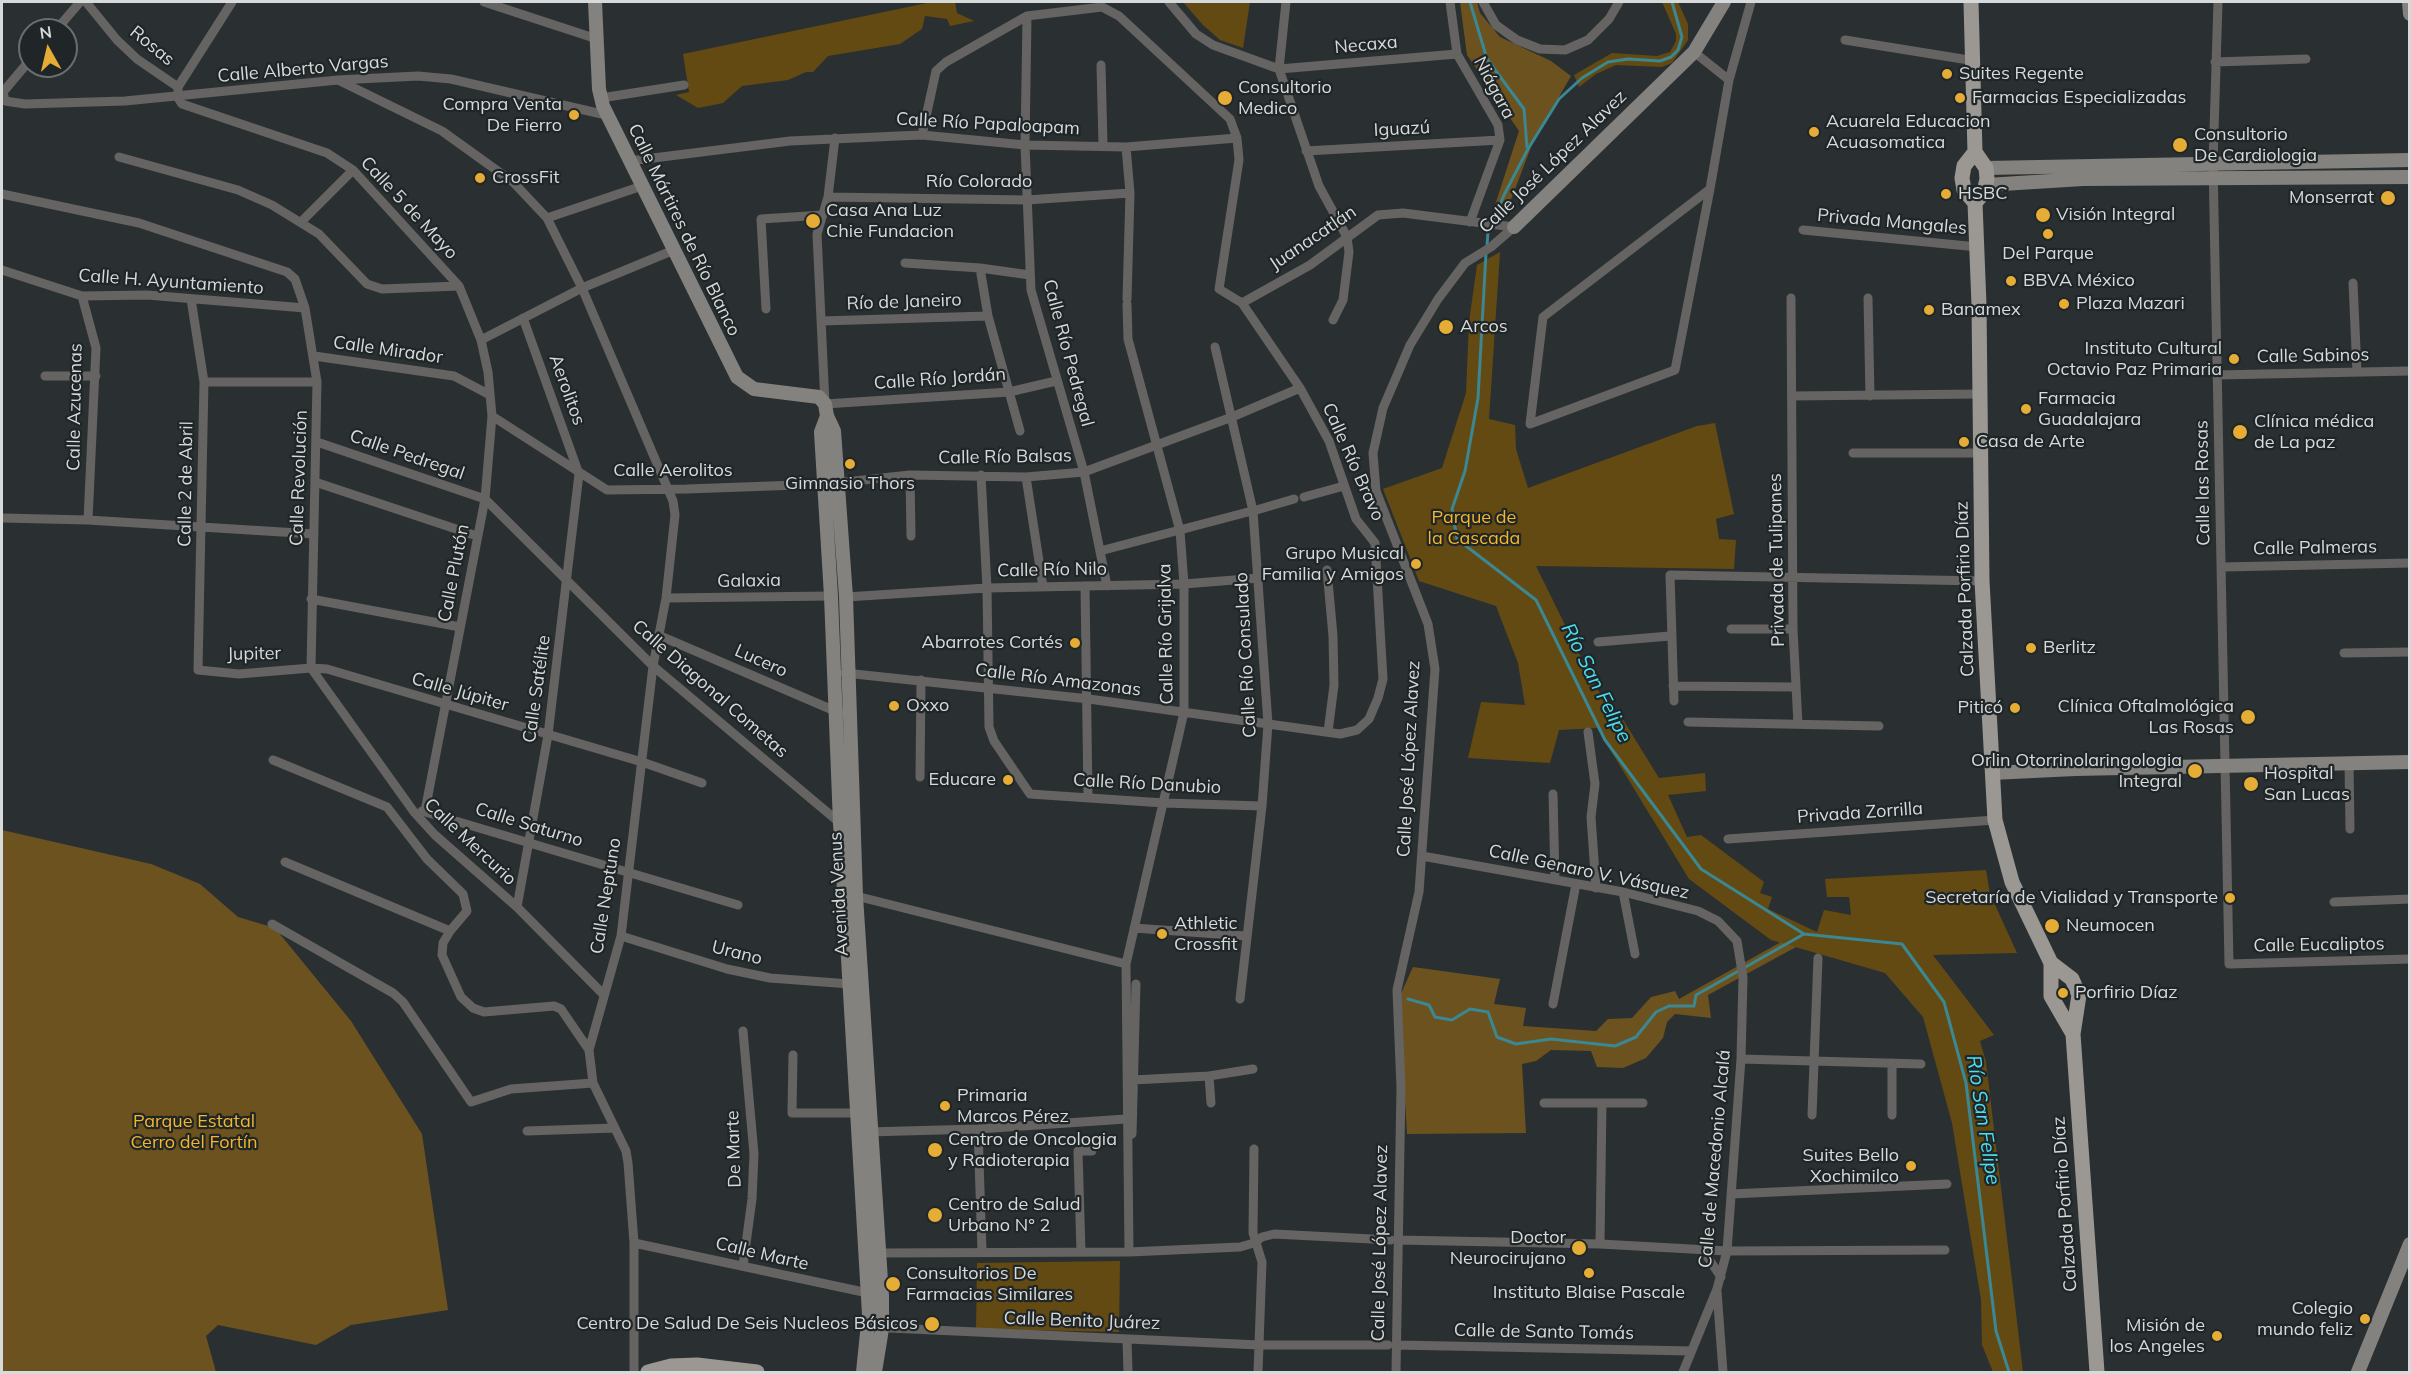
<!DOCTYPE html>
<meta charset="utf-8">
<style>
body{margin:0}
#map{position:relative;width:2411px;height:1374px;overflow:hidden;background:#2a3031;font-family:Mulish,sans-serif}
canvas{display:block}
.frame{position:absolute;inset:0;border:3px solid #d7dadb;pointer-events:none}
.north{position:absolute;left:18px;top:18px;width:60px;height:60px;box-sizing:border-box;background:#202627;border:2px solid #696e6f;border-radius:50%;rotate:352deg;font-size:16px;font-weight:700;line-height:24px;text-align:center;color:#d7dadb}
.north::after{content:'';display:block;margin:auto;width:21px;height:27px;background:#e5ad35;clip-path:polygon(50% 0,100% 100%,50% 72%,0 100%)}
</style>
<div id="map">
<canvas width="2411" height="1374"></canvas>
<div class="frame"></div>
<div class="north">N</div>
</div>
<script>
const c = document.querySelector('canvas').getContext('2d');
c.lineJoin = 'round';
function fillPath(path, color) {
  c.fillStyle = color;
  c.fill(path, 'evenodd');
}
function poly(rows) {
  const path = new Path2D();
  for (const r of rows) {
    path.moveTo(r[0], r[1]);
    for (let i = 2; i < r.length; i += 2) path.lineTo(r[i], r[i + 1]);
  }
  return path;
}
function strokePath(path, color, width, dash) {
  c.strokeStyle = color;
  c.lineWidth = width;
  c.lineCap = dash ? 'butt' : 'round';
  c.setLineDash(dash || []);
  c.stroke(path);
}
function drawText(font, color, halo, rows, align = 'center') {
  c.font = font + ' Mulish,sans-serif';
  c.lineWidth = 4.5;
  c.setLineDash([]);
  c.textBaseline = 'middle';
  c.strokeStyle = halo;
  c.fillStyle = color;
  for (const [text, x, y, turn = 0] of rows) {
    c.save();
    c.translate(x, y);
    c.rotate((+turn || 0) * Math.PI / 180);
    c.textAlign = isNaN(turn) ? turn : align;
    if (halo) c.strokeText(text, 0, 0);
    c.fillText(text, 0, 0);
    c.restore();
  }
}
fillPath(poly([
 [932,2,955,2,957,13,974,21,950,26,947,19,925,16,922,29,900,44,828,56,813,72,806,72,788,80,742,86,723,103,698,108,676,95,689,92,683,54],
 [1183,2,1250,2,1243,48,1220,40,1203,25],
 [1662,2,1678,2,1688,24,1688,40,1672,63,1662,67,1616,65,1596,74,1579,87,1574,75,1612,53,1657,56,1670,52,1676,41,1676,34],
 [1500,252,1489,419,1515,425,1516,449,1528,488,1697,426,1715,423,1734,514,1716,519,1719,539,1736,540,1734,569,1536,566,1596,688,1622,718,1659,778,1705,773,1706,791,1668,795,1687,837,1701,835,1764,882,1760,893,1772,897,1768,909,1817,932,1824,910,1851,915,1849,897,1827,897,1825,879,1986,870,1990,894,2017,953,1933,955,1994,1035,1980,1041,1986,1062,2023,1372,1993,1372,1982,1345,1981,1300,1952,1123,1923,1017,1885,973,1771,940,1689,879,1597,728,1559,730,1550,763,1468,758,1481,702,1525,705,1518,663,1496,606,1419,581,1383,489,1442,468,1466,393,1469,322,1477,265],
 [1120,1261,1119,1332,976,1329,977,1263]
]), '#634a13');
fillPath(poly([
 [1460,2,1477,2,1480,13,1500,37,1551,61,1571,76,1533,142,1507,210,1495,205,1519,131,1467,55],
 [2,830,151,864,200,884,238,917,275,928,351,1021,422,1134,448,1310,351,1325,316,1345,218,1325,206,1336,216,1372,2,1372],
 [1781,942,1796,947,1708,995,1711,1018,1675,1014,1667,1022,1663,1038,1646,1058,1623,1068,1597,1067,1591,1051,1551,1050,1536,1061,1522,1064,1526,1133,1407,1134,1399,998,1413,967,1500,979,1494,1004,1526,1008,1523,1026,1596,1031,1608,1019,1632,1018,1651,997,1675,991,1679,999]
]), '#6c521e');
strokePath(poly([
 [1470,2,1487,59,1524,109,1527,147],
 [1487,246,1488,231,1505,193,1528,149,1559,99,1582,78,1608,62,1628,59,1660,61,1671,57,1678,50,1682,37,1672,2],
 [1486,253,1478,398,1465,471,1452,509,1457,539,1536,600,1605,740,1701,869,1804,934,1902,944,1944,1002,1966,1083,1996,1331,2009,1372],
 [1408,999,1429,1005,1435,1017,1452,1020,1470,1009,1488,1012,1497,1037,1516,1044,1551,1039,1615,1046,1636,1037,1656,1012,1669,1006,1694,1006,1696,995,1804,934]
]), '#3b8793', 3);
strokePath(poly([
 [86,2,117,40,137,59,178,87],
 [484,2,597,39],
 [1169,2,1196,34,1213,45,1279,69,1457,54],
 [1286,2,1279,69,1319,186,1347,237,1349,252,1343,300,1333,320],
 [1450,2,1457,54,1498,125,1500,140,1470,222],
 [1483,2,1496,25,1517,40,1540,49,1565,50,1588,40,1609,19,1619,2],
 [2218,2,2213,163,2229,964,2410,959],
 [1027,16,1025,145,1031,290,1084,472,1107,586],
 [56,30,80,2],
 [1845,40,1975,61],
 [1694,52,1729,80],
 [30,60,3,92,5,101,25,104,125,101,338,80,418,76,451,79,606,115],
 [2215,62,2306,59],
 [1101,65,1103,145],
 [338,80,442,131,513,182,547,218,582,288,673,501,675,515,666,598,653,666,621,936,589,1050,593,1083,626,1151,628,1163,634,1243,634,1372],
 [178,92,178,87,232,2],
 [178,98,182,104,327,153,353,170,459,286,481,340,488,372,492,416,485,499,425,811],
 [601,98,684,85],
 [835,138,828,197,817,234,825,404,1009,392,1056,381],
 [1126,147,1130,193,1127,299],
 [1306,151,1500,140],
 [119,157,238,190,272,205,319,234,367,284,382,289,459,286],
 [629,161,790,141,898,136,922,135,1025,145,1126,147,1237,138],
 [1710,189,1543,317,1530,424,1675,370,1710,189,1729,80,1751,2],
 [2,194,139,223,287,272,295,279,305,308,317,382,311,668],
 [828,197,1027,200,1130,193],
 [547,218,642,186],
 [302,221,353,170],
 [1803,230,1978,247],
 [905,263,980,268,1030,275],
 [980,268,988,316,1020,431],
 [2,270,82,296,147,295,305,308],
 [2353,283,2357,372],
 [82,296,96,348,88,520],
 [1791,298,1793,629,1798,724],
 [1868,298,1870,396],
 [191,299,204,382,198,670,239,674,311,668,327,669,642,762,702,783],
 [1242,303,1310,265,1378,215,1403,213,1514,227],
 [1127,304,1128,339,1180,531,1184,584,1184,712,1126,964,1129,1252],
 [766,309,761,219,823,215],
 [821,321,988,316],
 [481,340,582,288,674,250],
 [1215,347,1253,511,1268,724,1262,806,1240,999],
 [314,356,454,376,490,395],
 [2217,375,2410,371],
 [45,376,96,376],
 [204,382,317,382],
 [1792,396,1979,394],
 [492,416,607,490,687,489,826,484,910,475,1026,477,1084,472,1232,417,1300,388],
 [317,442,485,499,653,666,840,823],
 [1853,453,1981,453],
 [910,475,911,536],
 [981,475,987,588,989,727,994,741,1030,794,1164,803,1262,806],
 [1026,477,1043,587],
 [315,482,477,536],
 [1304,497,1344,486],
 [1253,511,1294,499],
 [2,518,88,520,314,534],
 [1100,551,1248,512],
 [2222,567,2410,563],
 [1327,570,1333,636,1334,685,1328,732],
 [1085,586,1088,797],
 [846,597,987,588,1184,584,1259,578],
 [666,598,831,596],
 [311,599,460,627],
 [1731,629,1793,629],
 [658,635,835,711,850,716],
 [1598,642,1670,636],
 [2344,653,2410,652],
 [311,668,414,812,435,835,517,907,604,995],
 [845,673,1089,699,1340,734,1357,730,1369,719,1378,698,1383,679,1375,543,1356,519,1329,441,1300,388,1242,303,1219,289,1239,160,1237,138,1230,119,1119,16,1102,7,1027,16,946,62,936,71,922,135],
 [1673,686,1796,687],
 [1674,701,1670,575,1982,581],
 [1688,722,1879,726],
 [1588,732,1595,784,1591,817,1596,888],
 [273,760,387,807,427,859,463,894,467,911,450,931,443,943,442,955,461,997,473,1008,484,1012,554,1006,561,1009,589,1050],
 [2349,763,2350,829],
 [920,777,921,680],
 [1553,794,1555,880],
 [422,811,738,905],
 [1728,839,1995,820],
 [1422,856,1623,892,1698,911,1718,921,1737,941,1743,978,1741,1059,1727,1251,1717,1289,1683,1372],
 [285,862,450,931],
 [1623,892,1635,954],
 [852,895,1126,964],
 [2334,902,2410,899],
 [517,907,548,735,579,474,523,318],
 [272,924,393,993,403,1002,471,1102,511,1089,593,1083],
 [1134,928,1246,936],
 [621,936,727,969,770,978,850,984],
 [1553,1004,1576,884],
 [743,1031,754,1154,752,1199,743,1266],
 [793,1055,792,1113,863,1113],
 [1741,1059,1921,1064],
 [1892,1063,1892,1115],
 [1209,1076,1253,1069],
 [1133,1080,1209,1076,1211,1103],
 [1544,1103,1602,1103,1600,1244],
 [1602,1103,1643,1103],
 [1812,1115,1818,958],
 [978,1129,982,1252],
 [527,1131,615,1128],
 [867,1132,978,1129,1126,1119],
 [1132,1134,1136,984],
 [1254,1149,1253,1233,1262,1262,1258,1372],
 [1731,1194,1947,1184],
 [1397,1240,1600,1244,1727,1251,1945,1250],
 [634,1243,882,1296],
 [1702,1249,1721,1277],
 [1081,1252,1078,1151,1092,1151],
 [879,1253,1129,1252,1240,1247,1254,1243,1262,1237,1274,1234,1391,1240],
 [1717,1291,1723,1372],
 [868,1327,1259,1345,1388,1345],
 [1127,1340,1128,1372],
 [1397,1345,1691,1351],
 [1396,1372,1401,1088,1397,990,1419,892,1435,669,1428,624,1376,491,1373,453,1383,408,1410,345,1438,299,1465,263,1491,247,1514,227]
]), '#656462', 9);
strokePath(poly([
 [595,2,599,89,603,106,737,377,754,389,819,397,825,404,827,416,834,431,846,597,856,896,882,1296,882,1329,875,1372],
 [2409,2,2410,14],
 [1986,168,2410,160],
 [1986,185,2083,179,2410,177],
 [1514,227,1694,52,1724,2],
 [827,416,821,432,831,596,840,823,869,1314,863,1372],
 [1992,773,2075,769,2410,762],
 [2358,1372,2410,1244]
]), '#84827e', 14);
strokePath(poly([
 [1971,2,1975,152],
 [1975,203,1979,305,1982,581,1995,820,2012,882,2051,963,2072,979,2079,995,2073,1034,2097,1372],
 [1975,203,1964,190,1962,178,1964,166,1975,152],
 [1975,203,1984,192,1987,179,1986,168,1975,152],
 [2051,963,2051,996,2073,1034],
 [648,1372,671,1366,697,1365,757,1372]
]), '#9b9894', 15);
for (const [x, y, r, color] of [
 [1947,74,6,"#e5ad35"],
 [1225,98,8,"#e5ad35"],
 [1960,98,6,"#e5ad35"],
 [574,115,6,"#e5ad35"],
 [1814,132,6,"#e5ad35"],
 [2180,145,8,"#e5ad35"],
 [480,178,6,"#e5ad35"],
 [1946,194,6,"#e5ad35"],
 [2388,198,8,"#e5ad35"],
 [2043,215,8,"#e5ad35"],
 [813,221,8,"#e5ad35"],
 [2048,234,6,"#e5ad35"],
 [2011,281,6,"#e5ad35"],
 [2064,304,6,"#e5ad35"],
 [1929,310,6,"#e5ad35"],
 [1446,327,8,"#e5ad35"],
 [2234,359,6,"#e5ad35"],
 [2026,409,6,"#e5ad35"],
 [2240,432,8,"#e5ad35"],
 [1964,442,6,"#e5ad35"],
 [850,464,6,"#e5ad35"],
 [1416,564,6,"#e5ad35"],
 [1075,643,6,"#e5ad35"],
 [2031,648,6,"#e5ad35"],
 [894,706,6,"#e5ad35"],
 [2015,708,6,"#e5ad35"],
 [2248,717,8,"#e5ad35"],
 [2195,771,8,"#e5ad35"],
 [1008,780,6,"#e5ad35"],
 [2251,784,8,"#e5ad35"],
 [2230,898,6,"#e5ad35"],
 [2052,926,8,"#e5ad35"],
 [1162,934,6,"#e5ad35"],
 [2063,993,6,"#e5ad35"],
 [945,1106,6,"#e5ad35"],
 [935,1150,8,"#e5ad35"],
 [1911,1166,6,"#e5ad35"],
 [935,1215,8,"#e5ad35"],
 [1579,1248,8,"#e5ad35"],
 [1589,1273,6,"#e5ad35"],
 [893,1284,8,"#e5ad35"],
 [2365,1319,6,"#e5ad35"],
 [932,1324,8,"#e5ad35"],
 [2217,1336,6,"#e5ad35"]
]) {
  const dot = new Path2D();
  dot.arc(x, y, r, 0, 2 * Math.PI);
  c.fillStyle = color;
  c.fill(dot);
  strokePath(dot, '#202627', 2);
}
drawText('18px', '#d7dadb', '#202627', [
 ["Necaxa",1366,45,-5],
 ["Rosas",152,46,39],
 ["Calle Alberto Vargas",303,69,-5],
 ["Niágara",1494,88,62],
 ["Calle Río Papaloapam",988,124,3],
 ["Iguazú",1402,129,-3],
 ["Calle José López Alavez",1553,162,-44],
 ["Río Colorado",979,182],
 ["Calle 5 de Mayo",409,208,47],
 ["Privada Mangales",1892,222,5],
 ["Calle Mártires de Río Blanco",684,230,64],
 ["Juanacatlán",1313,238,-34],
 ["Calle H. Ayuntamiento",171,282,4],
 ["Río de Janeiro",904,302,-2],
 ["Calle Mirador",388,350,8],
 ["Calle Río Pedregal",1068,353,75],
 ["Calle Sabinos",2313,356,-1],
 ["Calle Río Jordán",940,379,-4],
 ["Aerolitos",567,390,70],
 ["Calle Azucenas",75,407,-89],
 ["Calle Pedregal",407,455,19],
 ["Calle Río Balsas",1005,457,-1],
 ["Calle Río Bravo",1353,462,66],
 ["Calle Aerolitos",673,471],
 ["Calle Revolución",299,478,-88],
 ["Calle las Rosas",2203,483,-91],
 ["Calle 2 de Abril",186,484,-89],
 ["Calle Palmeras",2315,548,-1],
 ["Privada de Tulipanes",1777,560,-91],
 ["Calle Río Nilo",1052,570,-1],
 ["Calle Plutón",454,573,-79],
 ["Galaxia",749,581,-1],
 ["Calzada Porfirio Díaz",1965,589,-92],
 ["Calle Río Grijalva",1166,634,-91],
 ["Jupiter",254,654,-1],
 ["Calle Río Consulado",1246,655,-93],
 ["Lucero",761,661,24],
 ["Calle Río Amazonas",1058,680,7],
 ["Calle Satélite",537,689,-82],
 ["Calle Diagonal Cometas",710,689,41],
 ["Calle Júpiter",460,692,16],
 ["Calle José López Alavez",1409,759,-87],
 ["Calle Río Danubio",1147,784,3],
 ["Privada Zorrilla",1860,813,-4],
 ["Calle Saturno",529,825,17],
 ["Calle Mercurio",470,842,43],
 ["Calle Genaro V. Vásquez",1589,872,12],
 ["Avenida Venus",839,894,-93],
 ["Calle Neptuno",606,896,-81],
 ["Calle Eucaliptos",2319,945,-1],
 ["Urano",737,953,14],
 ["De Marte",734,1149,-92],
 ["Calle de Macedonio Alcalá",1715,1159,-85],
 ["Calzada Porfirio Díaz",2065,1204,-94],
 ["Calle José López Alavez",1380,1243,-89],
 ["Calle Marte",762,1254,13],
 ["Calle Benito Juárez",1082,1321,2],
 ["Calle de Santo Tomás",1544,1332,1]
]);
drawText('18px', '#d7dadb', '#202627', [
 ["Suites Regente",1959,74],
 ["Consultorio",1238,88],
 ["Medico",1238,109],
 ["Farmacias Especializadas",1972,98],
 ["Compra Venta",562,105,"right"],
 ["De Fierro",562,126,"right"],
 ["Acuarela Educacion",1826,122],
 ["Acuasomatica",1826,143],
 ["Consultorio",2194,135],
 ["De Cardiologia",2194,156],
 ["CrossFit",492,178],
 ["HSBC",1958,194],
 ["Monserrat",2374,198,"right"],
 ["Casa Ana Luz",826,211],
 ["Chie Fundacion",826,232],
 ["Visión Integral",2056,215],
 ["Del Parque",2048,254,"center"],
 ["BBVA México",2023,281],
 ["Plaza Mazari",2076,304],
 ["Banamex",1941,310],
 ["Arcos",1460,327],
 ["Instituto Cultural",2222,349,"right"],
 ["Octavio Paz Primaria",2222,370,"right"],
 ["Farmacia",2038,399],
 ["Guadalajara",2038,420],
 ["Clínica médica",2254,422],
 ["de La paz",2254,443],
 ["Casa de Arte",1976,442],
 ["Gimnasio Thors",850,484,"center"],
 ["Grupo Musical",1404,554,"right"],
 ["Familia y Amigos",1404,575,"right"],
 ["Abarrotes Cortés",1063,643,"right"],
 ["Berlitz",2043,648],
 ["Oxxo",906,706],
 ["Clínica Oftalmológica",2234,707,"right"],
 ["Las Rosas",2234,728,"right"],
 ["Piticó",2003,708,"right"],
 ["Orlin Otorrinolaringologia",2182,761,"right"],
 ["Integral",2182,782,"right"],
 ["Hospital",2264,774],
 ["San Lucas",2264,795],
 ["Educare",996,780,"right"],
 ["Secretaría de Vialidad y Transporte",2218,898,"right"],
 ["Athletic",1174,924],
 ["Crossfit",1174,945],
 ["Neumocen",2066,926],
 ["Porfirio Díaz",2075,993],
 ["Primaria",957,1096],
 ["Marcos Pérez",957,1117],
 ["Centro de Oncologia",948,1140],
 ["y Radioterapia",948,1161],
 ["Suites Bello",1899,1156,"right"],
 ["Xochimilco",1899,1177,"right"],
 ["Centro de Salud",948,1205],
 ["Urbano N° 2",948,1226],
 ["Doctor",1566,1238,"right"],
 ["Neurocirujano",1566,1259,"right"],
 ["Consultorios De",906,1274],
 ["Farmacias Similares",906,1295],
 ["Instituto Blaise Pascale",1589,1293,"center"],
 ["Colegio",2353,1309,"right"],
 ["mundo feliz",2353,1330,"right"],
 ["Centro De Salud De Seis Nucleos Básicos",918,1324,"right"],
 ["Misión de",2205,1326,"right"],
 ["los Angeles",2205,1347,"right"]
], 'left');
drawText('18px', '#f4b62a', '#202627', [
 ["Parque de",1474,518],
 ["la Cascada",1474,539],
 ["Parque Estatal",194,1122],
 ["Cerro del Fortín",194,1143]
]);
drawText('italic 20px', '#4ae0f4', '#202627', [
 ["Río San Felipe",1596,683,63],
 ["Río San Felipe",1983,1120,81]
]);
</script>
